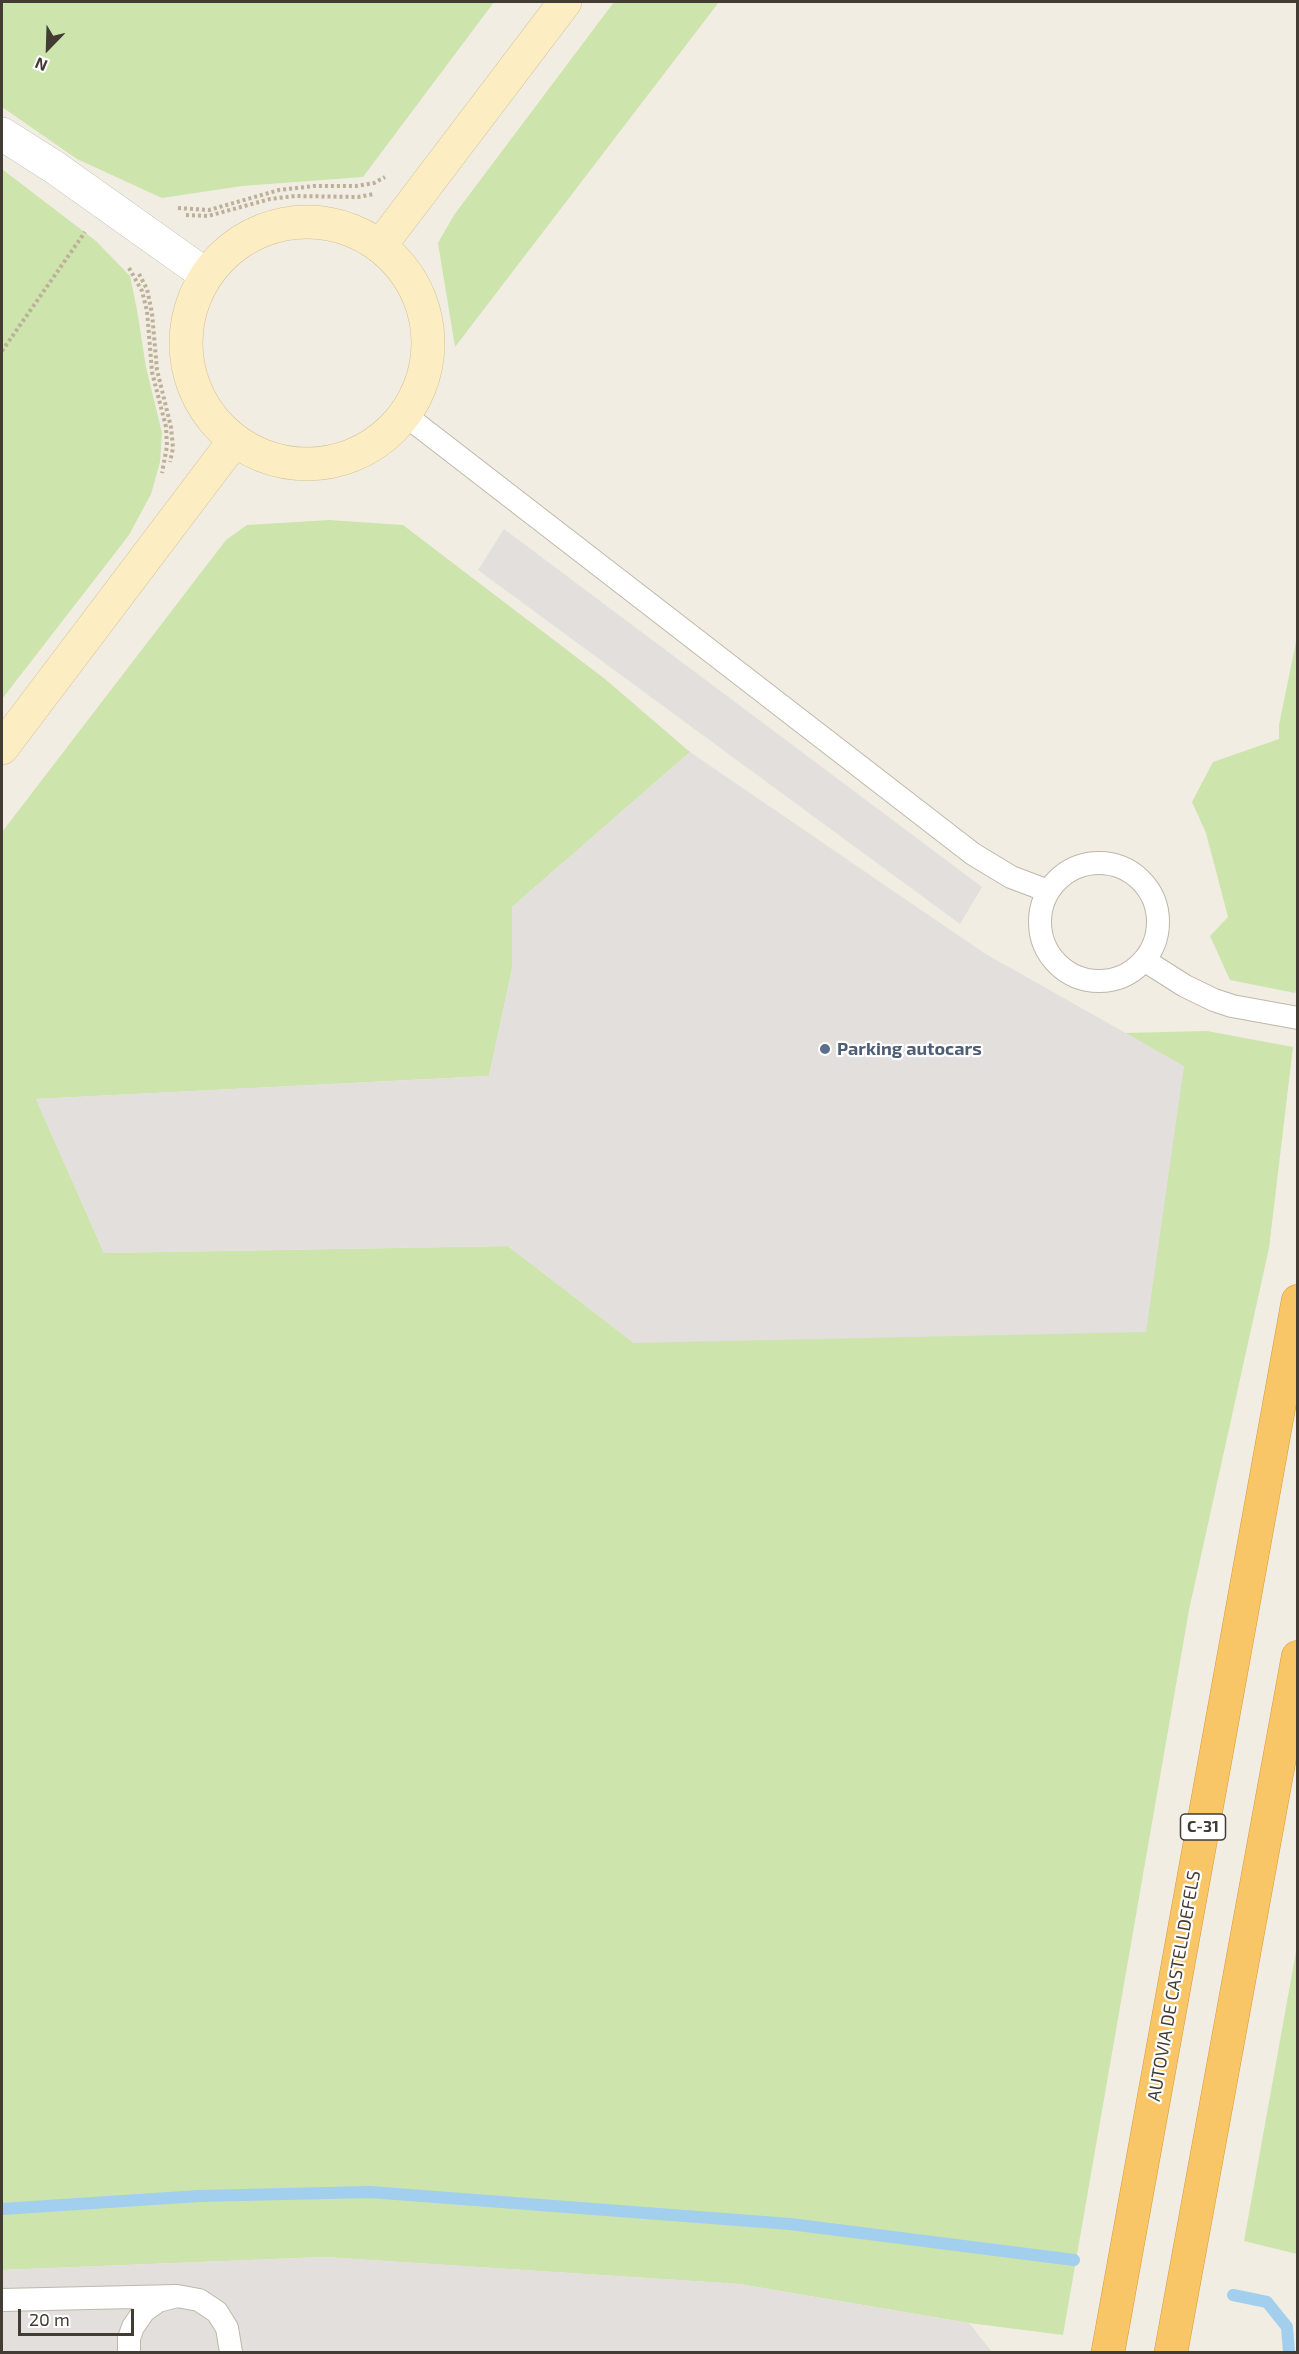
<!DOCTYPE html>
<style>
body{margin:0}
#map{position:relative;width:1299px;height:2354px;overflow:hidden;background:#f1ede3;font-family:"Exo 2",sans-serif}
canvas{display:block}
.frame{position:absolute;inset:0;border:3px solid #433c34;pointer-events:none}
.north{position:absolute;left:18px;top:18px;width:60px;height:60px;-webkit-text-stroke:4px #fff;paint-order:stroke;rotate:203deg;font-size:16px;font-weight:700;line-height:24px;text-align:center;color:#433c34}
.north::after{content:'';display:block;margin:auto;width:21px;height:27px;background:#433c34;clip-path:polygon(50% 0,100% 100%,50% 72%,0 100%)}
.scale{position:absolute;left:18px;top:2309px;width:116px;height:27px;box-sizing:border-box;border:3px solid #433c34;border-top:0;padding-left:8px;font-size:18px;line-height:21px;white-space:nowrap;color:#433c34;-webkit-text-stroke:4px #fff;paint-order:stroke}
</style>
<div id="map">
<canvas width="1299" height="2354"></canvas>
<div class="frame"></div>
<div class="north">N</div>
<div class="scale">20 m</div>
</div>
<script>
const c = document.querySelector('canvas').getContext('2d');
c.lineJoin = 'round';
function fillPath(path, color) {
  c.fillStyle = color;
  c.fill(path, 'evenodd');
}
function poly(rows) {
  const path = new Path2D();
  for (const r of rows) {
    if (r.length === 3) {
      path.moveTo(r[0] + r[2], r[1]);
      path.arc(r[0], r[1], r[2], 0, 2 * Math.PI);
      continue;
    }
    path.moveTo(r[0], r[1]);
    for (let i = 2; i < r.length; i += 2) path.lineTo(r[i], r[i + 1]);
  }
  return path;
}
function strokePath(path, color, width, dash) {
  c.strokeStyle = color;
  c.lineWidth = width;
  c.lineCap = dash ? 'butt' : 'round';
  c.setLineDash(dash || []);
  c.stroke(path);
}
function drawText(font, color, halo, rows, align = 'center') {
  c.font = font + ' "Exo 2",sans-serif';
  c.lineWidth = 4.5;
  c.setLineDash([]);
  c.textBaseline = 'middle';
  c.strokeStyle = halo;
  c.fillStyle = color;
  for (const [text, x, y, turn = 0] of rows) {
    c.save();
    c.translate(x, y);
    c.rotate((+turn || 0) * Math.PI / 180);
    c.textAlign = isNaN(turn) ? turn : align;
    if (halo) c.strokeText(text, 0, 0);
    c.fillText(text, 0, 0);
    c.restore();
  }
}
fillPath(poly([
 [2,2,494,2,363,177,242,186,162,198,77,159,2,107],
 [614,2,719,2,455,347,438,243,454,215],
 [2,169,96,241,130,276,137,310,146,367,162,433,160,462,151,494,129,535,2,699],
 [329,520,403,525,605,679,690,752,512,907,512,969,489,1076,36,1099,104,1253,508,1246,634,1343,1184,1067,1125,1033,1207,1031,1293,1047,1269,1248,1189,1610,1063,2335,969,2323,739,2284,324,2257,2,2270,2,832,226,540,247,525],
 [1297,637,1298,983,1295,993,1230,980,1210,936,1228,917,1206,833,1192,802,1213,762,1279,739,1279,725],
 [1297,1946,1297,2254,1244,2241]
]), '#cde4ad');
fillPath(poly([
 [504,529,982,887,960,924,478,570],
 [690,752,984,953,1184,1066,1146,1332,634,1343,508,1246,104,1253,36,1099,489,1076,512,969,512,907],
 [324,2257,739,2284,969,2323,992,2352,2,2352,2,2270]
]), '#e2dfdc');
strokePath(poly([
 [2,2209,199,2196,370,2192,790,2224,1074,2260],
 [1233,2295,1267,2302,1287,2327,1289,2352]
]), '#a1cfed', 12);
const lane = poly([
 [405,415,973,854,1011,877,1048,891],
 [1099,922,59],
 [1144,960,1185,986,1214,1000,1232,1006,1298,1018],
 [2,2300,177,2296],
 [129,2352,129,2338,133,2327,144,2311,158,2301,177,2296,199,2300,217,2312,227,2328,231,2352]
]);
const street = poly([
 [2,134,54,167,206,275]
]);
const secondary = poly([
 [307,343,121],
 [380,246,565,2],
 [2,748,234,441]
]);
const highway = poly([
 [1108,2352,1298,1301],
 [1171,2352,1298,1657]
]);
strokePath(lane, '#bfb7a9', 24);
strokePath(street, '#bfb7a9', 34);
strokePath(secondary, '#d3c196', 34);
strokePath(highway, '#d79937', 34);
strokePath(poly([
 [178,208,209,210,279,190,314,186,356,186,374,183,385,177],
 [186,215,208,216,270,199,295,196,358,197,374,194],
 [129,268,142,291,147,311,152,372,166,427,167,446,162,473],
 [139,274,147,289,152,313,157,370,171,427,173,448,170,462],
 [2,351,85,232]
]), '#bdaf98', 4, [3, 3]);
strokePath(lane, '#fff', 22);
strokePath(street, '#fff', 33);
strokePath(secondary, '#fcedc2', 33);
strokePath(highway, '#f8c567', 33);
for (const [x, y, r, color] of [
 [825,1049,6,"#5c6f8a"]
]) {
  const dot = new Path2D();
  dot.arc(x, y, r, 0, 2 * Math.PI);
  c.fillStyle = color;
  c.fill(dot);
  strokePath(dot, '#fff', 2);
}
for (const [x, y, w] of [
 [1203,1827,45]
]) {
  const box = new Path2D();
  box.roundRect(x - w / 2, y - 13, w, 26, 4.5);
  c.fillStyle = '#fff';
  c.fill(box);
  strokePath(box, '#433c34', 1.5);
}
drawText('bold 16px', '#433c34', null, [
 ["C-31",1203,1827]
]);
drawText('bold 18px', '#4e5e75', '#fff', [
 ["Parking autocars",837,1049]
], 'left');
drawText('18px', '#433c34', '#fff', [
 ["AUTOVIA DE CASTELLDEFELS",1174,1986,-80]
]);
</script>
